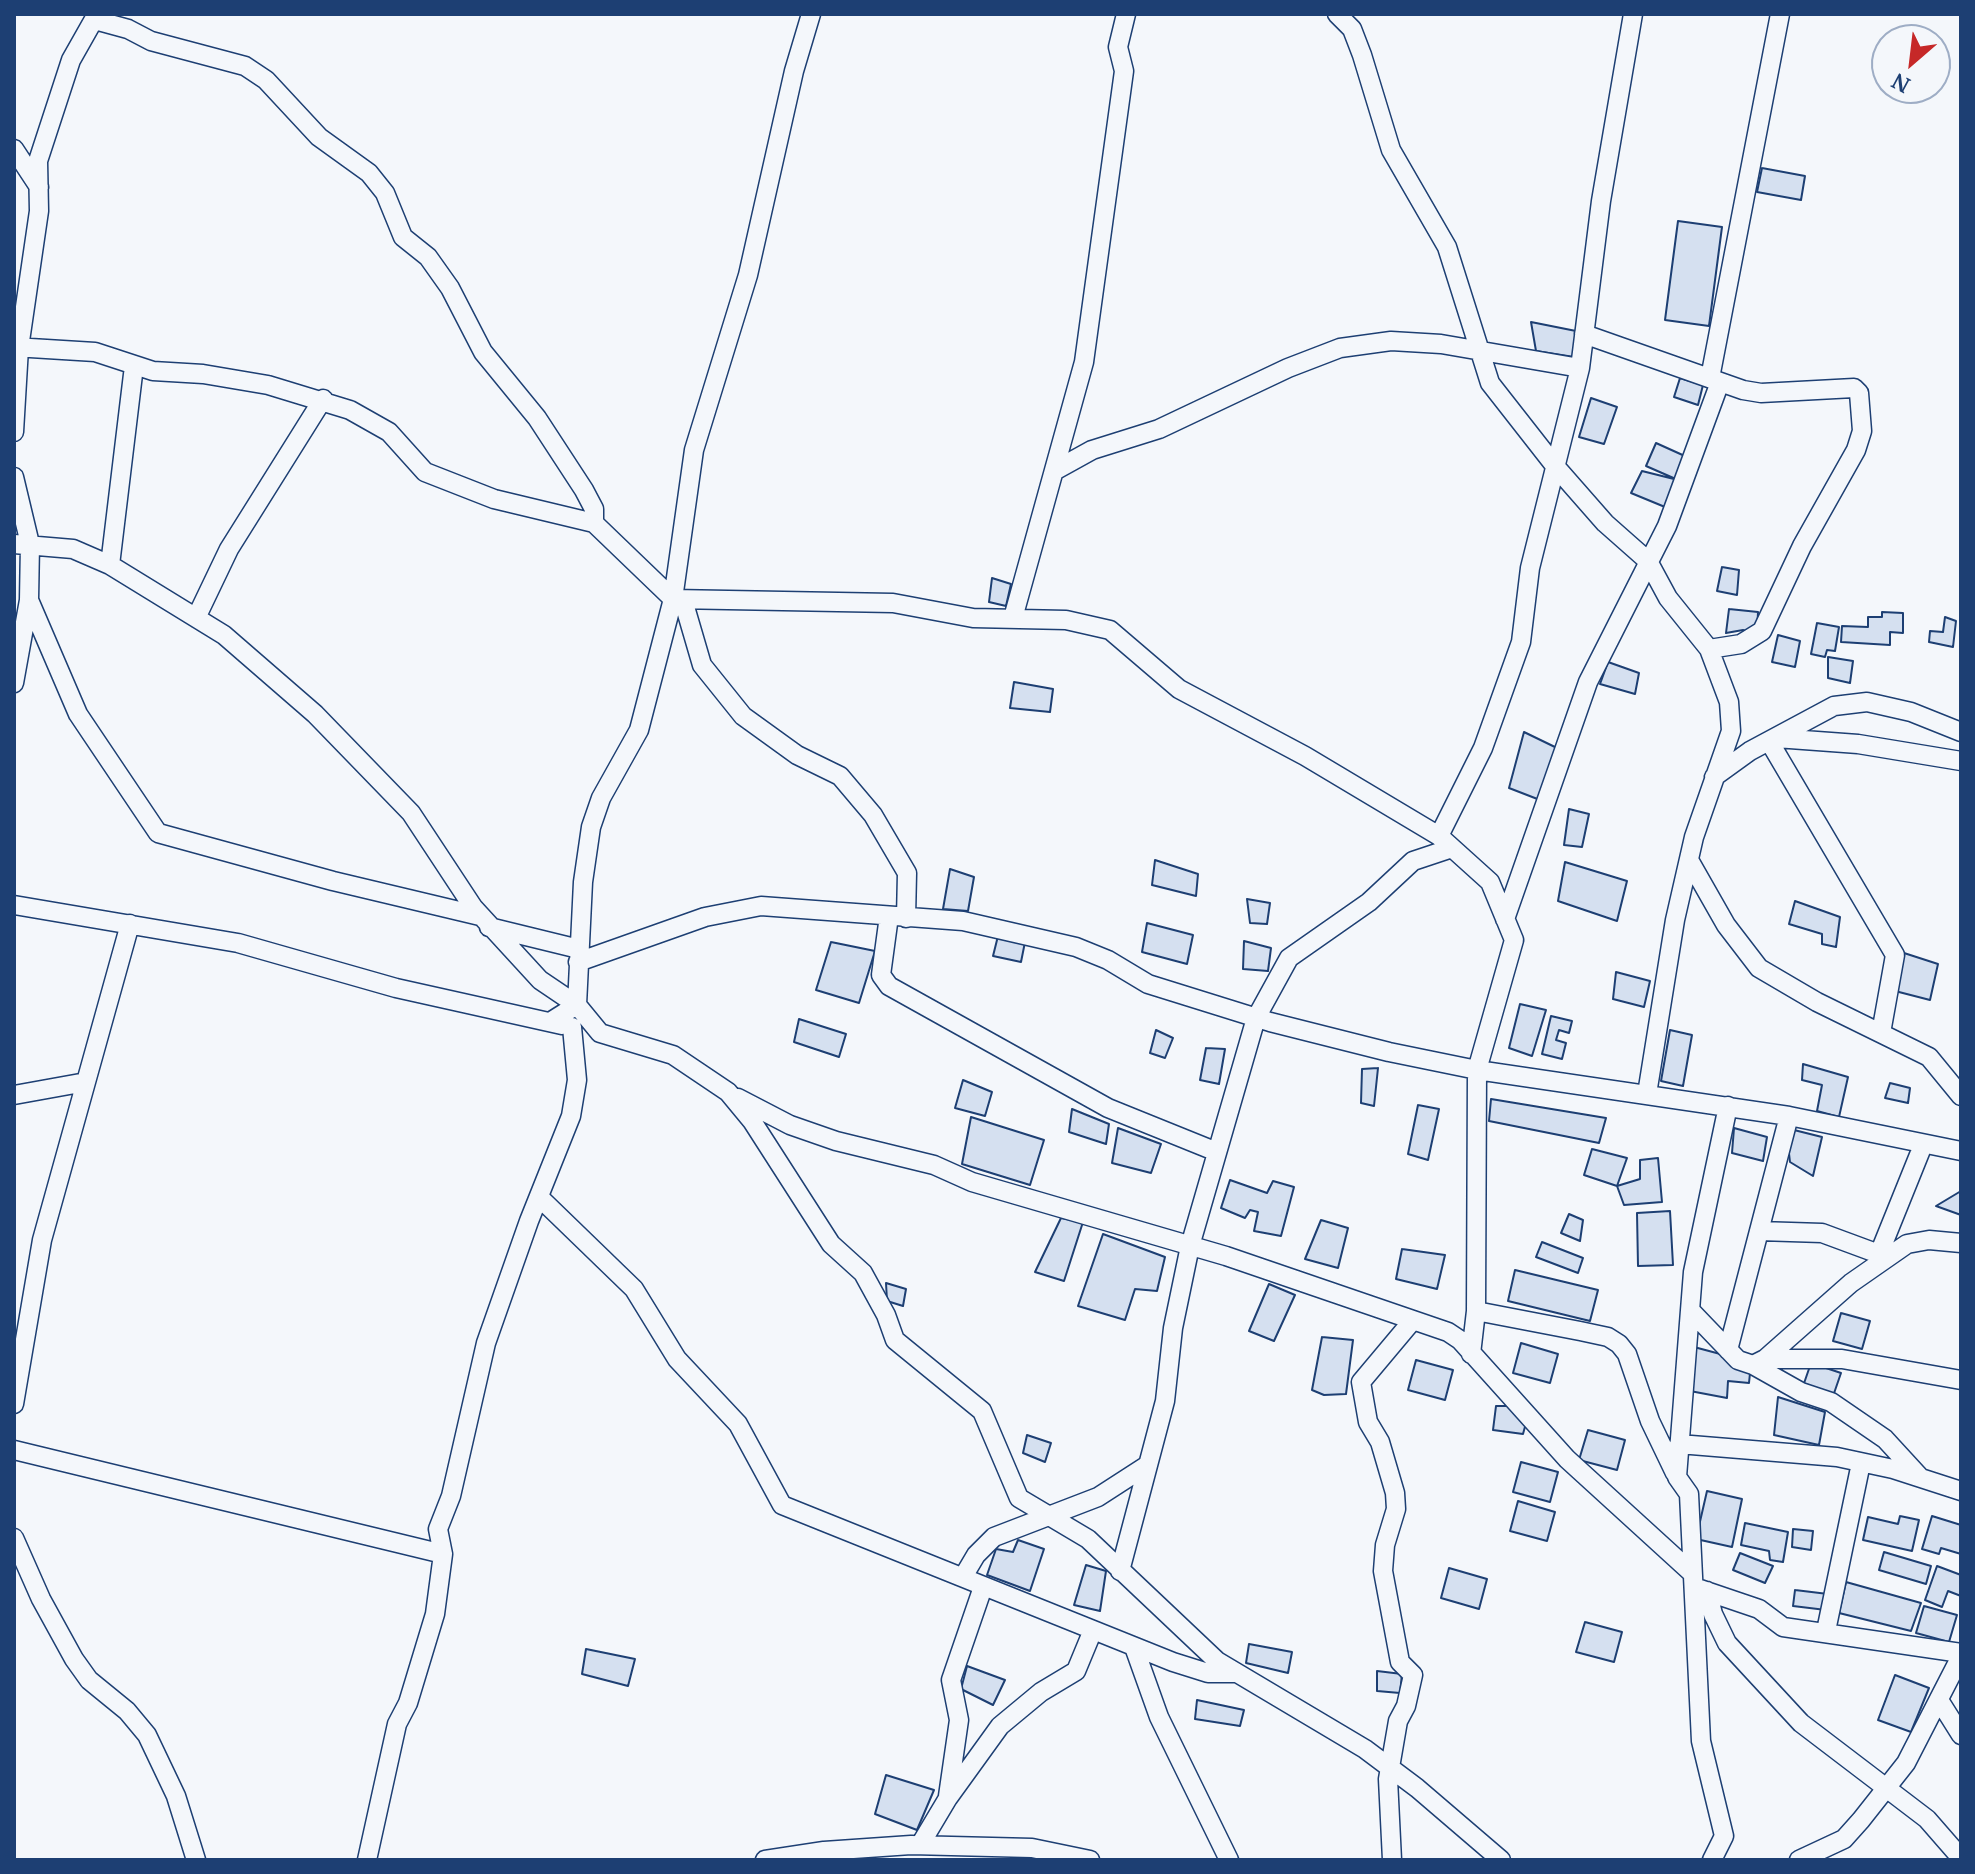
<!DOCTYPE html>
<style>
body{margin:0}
#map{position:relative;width:1975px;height:1874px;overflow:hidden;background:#f4f7fb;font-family:"PT Serif",serif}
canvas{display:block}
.frame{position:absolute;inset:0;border:16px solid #1d3f73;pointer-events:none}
.north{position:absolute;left:1871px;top:24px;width:80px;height:80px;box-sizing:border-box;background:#f4f7fb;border:2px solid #9eadc5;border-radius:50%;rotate:208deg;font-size:22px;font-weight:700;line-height:32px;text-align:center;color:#1d3f73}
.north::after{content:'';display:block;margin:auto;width:28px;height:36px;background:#c62828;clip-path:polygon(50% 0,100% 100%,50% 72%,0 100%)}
</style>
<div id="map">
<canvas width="1975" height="1874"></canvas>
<div class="frame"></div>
<div class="north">N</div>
</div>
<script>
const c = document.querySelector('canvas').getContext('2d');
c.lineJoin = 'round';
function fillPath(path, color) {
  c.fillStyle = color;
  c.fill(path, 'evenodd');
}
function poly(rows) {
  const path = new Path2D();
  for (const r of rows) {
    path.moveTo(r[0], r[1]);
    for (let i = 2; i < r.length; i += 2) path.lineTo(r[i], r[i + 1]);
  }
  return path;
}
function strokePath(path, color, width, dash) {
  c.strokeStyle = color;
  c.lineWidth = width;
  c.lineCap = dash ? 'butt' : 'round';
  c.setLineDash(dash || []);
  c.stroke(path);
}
const building = poly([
 [1762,168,1805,176,1801,200,1757,192,1762,168],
 [1678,221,1722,227,1709,326,1665,320,1678,221],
 [1531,322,1576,331,1574,357,1536,351,1531,322],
 [1680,378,1703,385,1698,405,1674,397,1680,378],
 [1591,398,1617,407,1604,444,1579,437,1591,398],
 [1656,443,1687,457,1678,480,1646,466,1656,443],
 [1642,471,1678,480,1665,507,1631,493,1642,471],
 [1722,567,1739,570,1737,595,1717,591,1722,567],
 [992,578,1011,584,1006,606,989,602,992,578],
 [1729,609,1758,612,1757,635,1743,630,1726,633,1729,609],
 [1882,612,1903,613,1903,633,1890,632,1890,645,1841,642,1842,626,1868,627,1868,617,1882,617,1882,612],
 [1945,617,1956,621,1953,647,1929,642,1930,631,1943,632,1945,617],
 [1817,623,1839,627,1835,651,1827,650,1825,657,1811,654,1817,623],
 [1778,635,1800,641,1795,667,1772,662,1778,635],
 [1828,657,1853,661,1850,683,1828,678,1828,657],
 [1608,662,1639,673,1635,694,1600,684,1608,662],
 [1014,682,1053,689,1050,712,1010,708,1014,682],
 [1524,732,1557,748,1540,800,1509,788,1524,732],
 [1569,809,1589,814,1582,847,1564,845,1569,809],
 [1155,860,1198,874,1196,896,1152,885,1155,860],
 [1565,862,1627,881,1617,921,1558,901,1565,862],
 [950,869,974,877,968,911,943,909,950,869],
 [1247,899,1270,903,1267,924,1250,923,1247,899],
 [1795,901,1840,917,1836,947,1822,944,1822,934,1789,924,1795,901],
 [1147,923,1193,935,1187,964,1142,952,1147,923],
 [998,936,1025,942,1021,962,993,956,998,936],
 [1244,941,1271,948,1268,971,1243,969,1244,941],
 [831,942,875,951,859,1003,816,990,831,942],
 [1904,953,1938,964,1930,1000,1895,991,1904,953],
 [1616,972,1650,981,1644,1007,1613,999,1616,972],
 [1520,1004,1546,1010,1532,1056,1509,1048,1520,1004],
 [1551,1016,1572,1021,1569,1033,1559,1030,1556,1040,1566,1043,1562,1059,1542,1054,1551,1016],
 [799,1019,846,1034,839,1057,794,1042,799,1019],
 [1156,1030,1173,1038,1165,1058,1150,1053,1156,1030],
 [1670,1030,1692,1035,1683,1086,1661,1081,1670,1030],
 [1206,1048,1225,1049,1219,1084,1200,1080,1206,1048],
 [1803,1064,1848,1077,1839,1117,1817,1111,1822,1085,1802,1080,1803,1064],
 [1378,1068,1374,1106,1361,1103,1362,1069,1378,1068],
 [963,1080,992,1092,985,1116,955,1108,963,1080],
 [1890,1083,1910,1088,1908,1103,1885,1098,1890,1083],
 [1491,1099,1606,1118,1599,1143,1489,1121,1491,1099],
 [1418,1105,1439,1109,1428,1160,1408,1154,1418,1105],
 [1072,1109,1109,1124,1106,1144,1069,1132,1072,1109],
 [971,1117,1044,1140,1030,1185,962,1164,971,1117],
 [1118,1128,1161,1144,1151,1173,1112,1163,1118,1128],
 [1734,1128,1767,1137,1763,1161,1732,1153,1734,1128],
 [1786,1128,1822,1137,1813,1176,1790,1162,1786,1128],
 [1592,1149,1627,1158,1617,1186,1584,1175,1592,1149],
 [1658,1158,1662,1202,1624,1205,1617,1186,1640,1179,1640,1160,1658,1158],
 [1230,1180,1267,1193,1273,1181,1294,1187,1281,1236,1254,1231,1258,1212,1250,1210,1245,1218,1221,1208,1230,1180],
 [1961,1191,1961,1215,1936,1206,1961,1191],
 [1670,1211,1673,1265,1638,1266,1637,1213,1670,1211],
 [1569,1214,1583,1220,1580,1241,1561,1233,1569,1214],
 [1061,1218,1083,1222,1064,1281,1035,1272,1061,1218],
 [1321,1220,1348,1228,1338,1268,1305,1259,1321,1220],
 [1103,1234,1165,1257,1157,1291,1135,1289,1125,1320,1078,1306,1103,1234],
 [1542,1242,1583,1258,1578,1273,1536,1257,1542,1242],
 [1402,1249,1445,1255,1437,1289,1396,1279,1402,1249],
 [1515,1270,1598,1290,1590,1321,1508,1301,1515,1270],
 [886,1283,906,1289,903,1306,887,1301,886,1283],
 [1269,1284,1295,1295,1274,1341,1249,1331,1269,1284],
 [1841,1313,1870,1321,1862,1349,1833,1341,1841,1313],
 [1322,1337,1353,1340,1346,1394,1324,1395,1312,1390,1322,1337],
 [1521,1343,1558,1354,1550,1383,1513,1373,1521,1343],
 [1694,1347,1724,1355,1750,1373,1749,1383,1728,1381,1727,1398,1690,1391,1694,1347],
 [1416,1360,1453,1370,1445,1400,1408,1390,1416,1360],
 [1811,1363,1841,1373,1831,1402,1801,1392,1811,1363],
 [1778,1397,1825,1412,1819,1445,1774,1435,1778,1397],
 [1496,1406,1511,1406,1526,1423,1523,1434,1493,1430,1496,1406],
 [1588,1430,1625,1440,1617,1470,1579,1460,1588,1430],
 [1027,1435,1051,1443,1045,1462,1023,1453,1027,1435],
 [1521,1462,1558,1472,1550,1502,1513,1492,1521,1462],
 [1707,1491,1742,1499,1732,1547,1696,1539,1707,1491],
 [1518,1501,1555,1512,1547,1541,1510,1531,1518,1501],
 [1900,1516,1919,1520,1912,1551,1863,1540,1868,1517,1898,1524,1900,1516],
 [1932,1516,1961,1525,1961,1554,1941,1548,1939,1554,1922,1549,1932,1516],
 [1745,1523,1788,1532,1783,1562,1770,1560,1769,1551,1741,1545,1745,1523],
 [1793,1529,1813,1531,1811,1550,1792,1547,1793,1529],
 [1018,1540,1044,1549,1030,1591,987,1575,996,1549,1013,1552,1018,1540],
 [1884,1552,1931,1566,1926,1584,1879,1570,1884,1552],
 [1740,1553,1773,1566,1765,1583,1733,1570,1740,1553],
 [1086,1565,1106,1571,1100,1611,1074,1605,1086,1565],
 [1937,1566,1961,1575,1961,1596,1948,1591,1942,1607,1925,1600,1937,1566],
 [1449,1568,1487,1579,1479,1609,1441,1598,1449,1568],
 [1846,1582,1921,1603,1911,1631,1839,1613,1846,1582],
 [1795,1590,1828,1594,1826,1610,1793,1606,1795,1590],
 [1924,1606,1957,1615,1949,1642,1916,1633,1924,1606],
 [1585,1622,1622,1632,1614,1662,1576,1652,1585,1622],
 [1249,1644,1292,1652,1288,1673,1246,1663,1249,1644],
 [586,1649,635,1659,628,1686,582,1674,586,1649],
 [967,1666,1005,1680,993,1705,961,1689,967,1666],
 [1377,1671,1402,1674,1400,1693,1377,1691,1377,1671],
 [1895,1675,1929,1688,1911,1732,1878,1720,1895,1675],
 [1197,1700,1244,1710,1240,1726,1195,1719,1197,1700],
 [886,1775,934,1790,917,1830,875,1814,886,1775]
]);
fillPath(building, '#d5e0f0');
strokePath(building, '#1d3f73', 2);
const minor = poly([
 [1337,14,1352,29,1362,55,1391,150,1447,247,1490,383,1555,466,1605,523,1648,561,1668,598,1709,649,1729,702,1731,731,1694,837,1675,920,1647,1094],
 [95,20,128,29,151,41,245,66,266,80,319,137,369,173,385,193,403,237,428,257,450,288,483,352,537,418,584,490,594,509,594,523],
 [14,149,39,187],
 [1584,334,1743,390,1761,393,1854,388,1859,393,1862,431,1856,450,1802,546,1762,631,1741,644,1709,649],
 [14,347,95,352,153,371,203,374,268,385,350,410,389,432,425,472,494,499,594,523,673,599,893,603,973,618,1066,620,1110,630,1179,689,1305,756,1439,836,1490,882,1514,940,1477,1070,1476,1311,1471,1354],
 [1710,378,1780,14],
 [14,432,19,348,39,211,38,161,71,60,97,14],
 [1054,471,1092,450,1159,429,1288,368,1340,348,1391,341,1441,344,1580,368],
 [14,477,30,544,29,600,14,683],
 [14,544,73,549,110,565,224,635,315,714,411,813,473,907,540,980,577,1005,600,1033,673,1055,728,1092,752,1121,831,1244,863,1273,886,1315,895,1340,982,1411,1019,1498,1088,1539,1217,1661,1365,1749,1417,1788,1501,1860],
 [110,565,134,366],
 [29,600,78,714,158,833,333,881,480,916],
 [683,600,702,665,743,716,797,755,840,776,873,815,907,873,906,918],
 [196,618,229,549,323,399],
 [1013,618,1084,362,1124,71,1118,47,1126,14],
 [1776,738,1858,744,1961,761],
 [1769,741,1895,955,1881,1033],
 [1714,777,1750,751,1834,706,1867,702,1911,712,1961,732],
 [1439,836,1483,748,1521,642,1530,568,1580,368,1601,201,1633,14],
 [1689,860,1726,925,1759,968,1817,1002,1929,1057,1961,1096],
 [14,905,238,943,396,988,562,1025],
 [889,916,881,975,889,986,1108,1108,1217,1152],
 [1505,919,1588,682,1667,526,1720,382],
 [489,927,579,949],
 [578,962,705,917,761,906,963,921,1076,947,1108,960,1148,984,1270,1022,1389,1052,1477,1070,1789,1116,1961,1151],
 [550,1022,577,1005,583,882,591,827,601,798,639,730,673,599,694,450,748,275,794,71,811,14],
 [14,1095,86,1082],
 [738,1098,790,1125,836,1141,934,1165,972,1182,1226,1256,1448,1332,1460,1340,1567,1459,1692,1573],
 [539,1197,634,1289,677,1359,738,1424,782,1505,1173,1662,1208,1673,1234,1673],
 [1759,1231,1822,1233,1887,1257],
 [1879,1254,1923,1145],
 [1690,1310,1738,1360,1753,1365,1765,1359,1851,1283,1907,1244,1929,1240,1961,1243],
 [1476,1311,1580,1331,1608,1337,1619,1344,1627,1354,1650,1421,1675,1473],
 [1728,1350,1789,1116],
 [1765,1359,1842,1359,1961,1380],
 [1753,1365,1801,1392,1831,1402,1885,1439,1919,1476],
 [14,1404,42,1240,130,924],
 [1679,1444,1837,1457,1893,1469,1961,1491],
 [14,1450,443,1554],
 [14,1538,41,1599,74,1659,89,1680,127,1711,147,1735,176,1796,196,1860],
 [1120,1571,1165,1401,1173,1328,1190,1246,1256,1018,1289,958,1369,902,1413,861,1452,848],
 [963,1577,976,1555,994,1537,1098,1497,1146,1466],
 [1700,1589,1759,1609,1783,1627,1961,1653],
 [1707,1591,1713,1614,1727,1643,1801,1723,1927,1819,1961,1858],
 [1826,1631,1861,1463],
 [1134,1647,1159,1717,1229,1860],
 [1939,1700,1961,1735],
 [948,1796,959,1720,951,1680,983,1587],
 [920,1845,948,1798,1000,1726,1041,1692,1076,1671,1093,1630],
 [367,1860,397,1724,408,1703,435,1614,443,1554,438,1529,451,1496,486,1343,529,1221,571,1116,577,1080,572,1027],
 [765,1860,824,1851,911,1845,1032,1848,1090,1860],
 [1392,1860,1388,1779,1398,1721,1406,1706,1413,1675,1400,1662,1383,1571,1385,1545,1396,1509,1395,1493,1380,1442,1368,1422,1361,1382,1413,1320],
 [1712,1860,1724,1836,1701,1741,1689,1494,1677,1477,1693,1272,1728,1106],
 [1799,1860,1844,1839,1861,1820,1906,1763,1961,1656]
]);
strokePath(minor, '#1d3f73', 21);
strokePath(minor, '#f4f7fb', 18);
</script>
